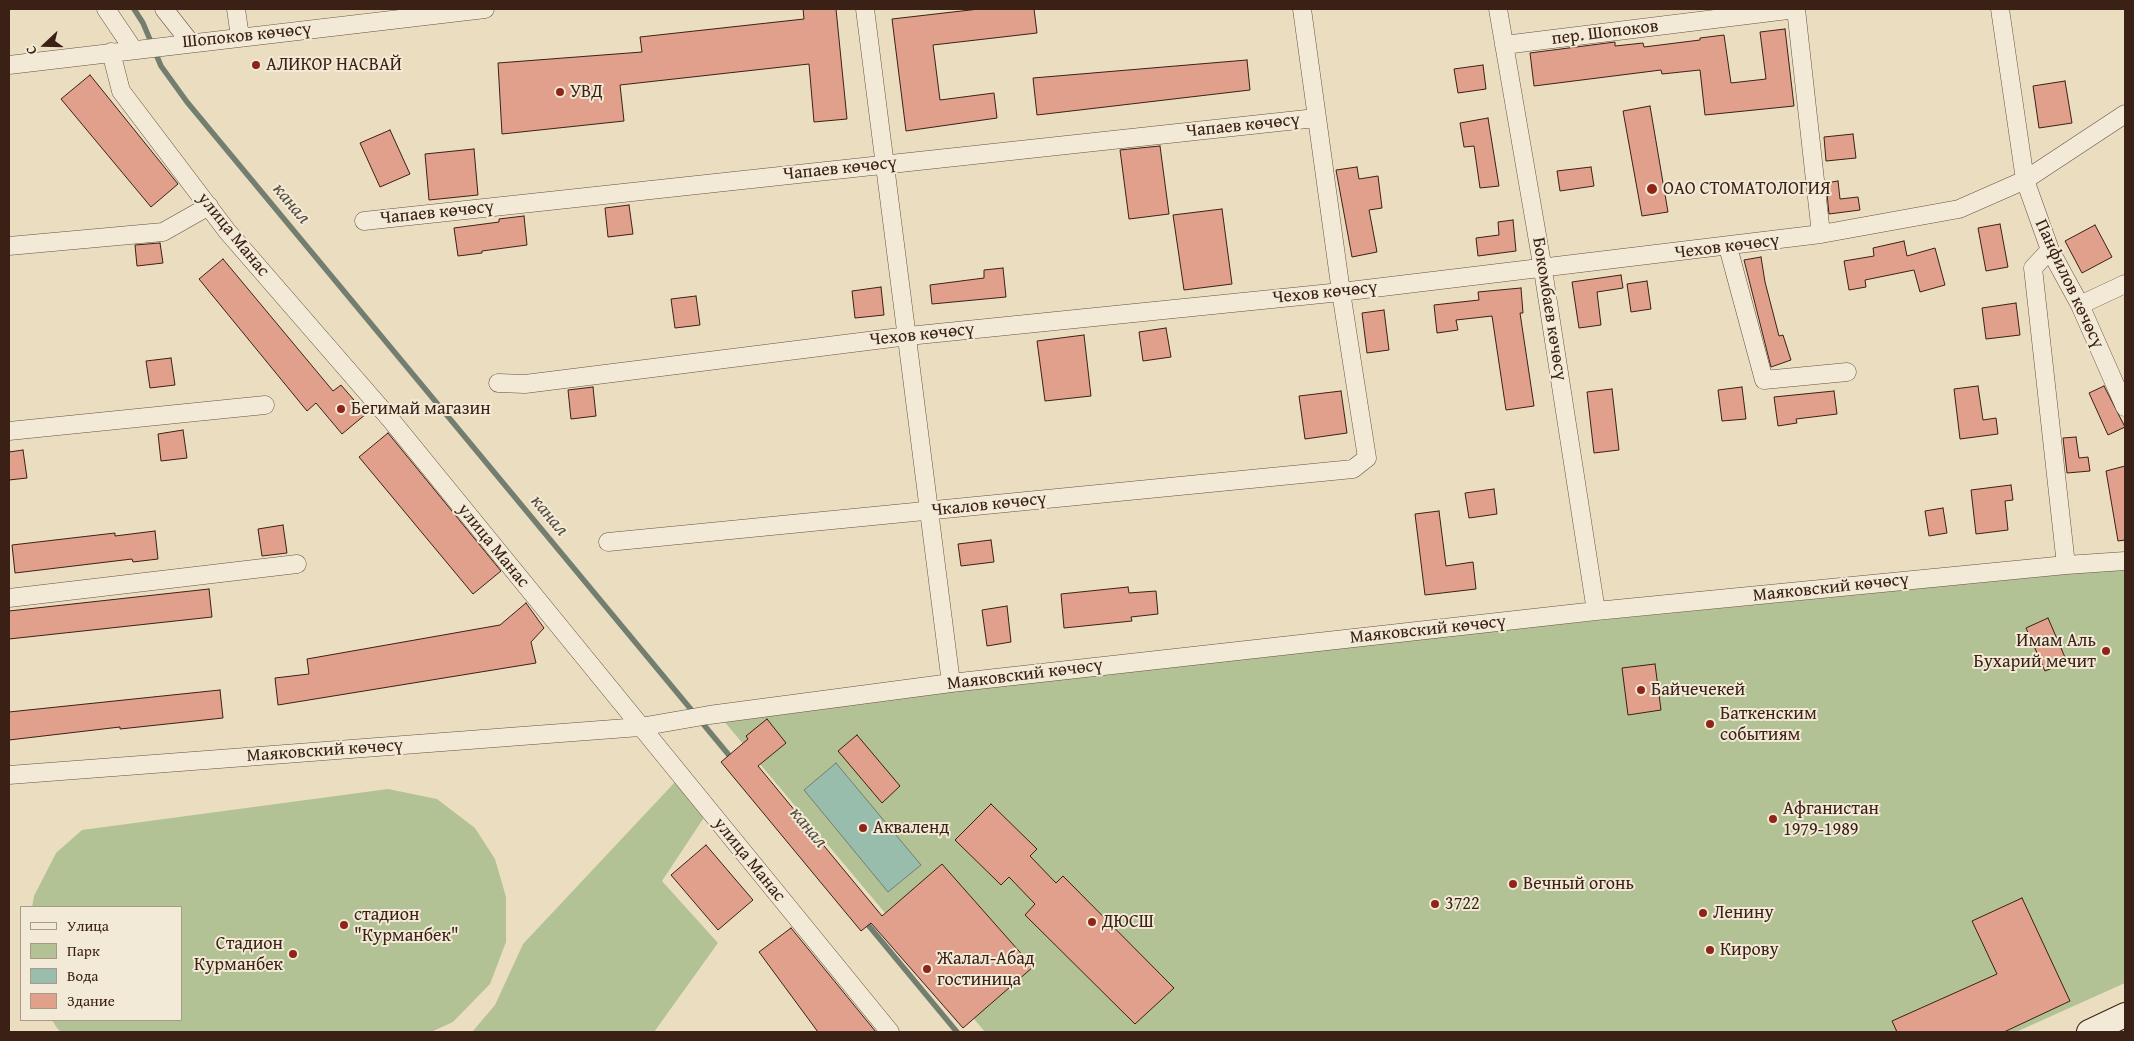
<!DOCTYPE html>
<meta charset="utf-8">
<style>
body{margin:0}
#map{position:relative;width:2134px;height:1041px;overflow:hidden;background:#ebdec0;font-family:"Gentium Book Plus",serif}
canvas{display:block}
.frame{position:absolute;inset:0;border:10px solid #3b2016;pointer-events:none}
.legend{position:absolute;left:20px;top:906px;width:162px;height:115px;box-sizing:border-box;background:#f2ead6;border:1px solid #a99989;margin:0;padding:6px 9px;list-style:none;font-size:15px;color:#3b2016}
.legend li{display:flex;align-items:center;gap:10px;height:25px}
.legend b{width:25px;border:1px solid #a99989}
.north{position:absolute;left:20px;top:20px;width:50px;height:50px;-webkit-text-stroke:4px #f2ead6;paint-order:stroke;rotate:249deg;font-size:14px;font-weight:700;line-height:20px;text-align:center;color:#3b2016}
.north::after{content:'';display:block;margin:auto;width:18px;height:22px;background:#3b2016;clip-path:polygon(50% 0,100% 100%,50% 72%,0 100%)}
</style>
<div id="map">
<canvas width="2134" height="1041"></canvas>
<div class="frame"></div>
<ul class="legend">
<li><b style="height:6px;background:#f2ead6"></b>Улица</li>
<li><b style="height:14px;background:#b3c295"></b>Парк</li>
<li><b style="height:14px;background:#99bdac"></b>Вода</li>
<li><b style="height:14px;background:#e1a08b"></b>Здание</li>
</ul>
<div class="north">С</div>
</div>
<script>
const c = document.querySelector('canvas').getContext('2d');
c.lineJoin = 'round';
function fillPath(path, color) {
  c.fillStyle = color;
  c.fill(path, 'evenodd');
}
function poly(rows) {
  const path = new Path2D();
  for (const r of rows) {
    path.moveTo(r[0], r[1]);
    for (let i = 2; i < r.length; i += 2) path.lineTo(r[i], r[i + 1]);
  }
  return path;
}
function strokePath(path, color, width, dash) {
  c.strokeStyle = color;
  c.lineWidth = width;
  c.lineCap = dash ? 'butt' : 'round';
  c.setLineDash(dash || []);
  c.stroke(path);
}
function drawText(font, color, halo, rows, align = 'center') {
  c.font = font + ' "Gentium Book Plus",serif';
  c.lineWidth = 4;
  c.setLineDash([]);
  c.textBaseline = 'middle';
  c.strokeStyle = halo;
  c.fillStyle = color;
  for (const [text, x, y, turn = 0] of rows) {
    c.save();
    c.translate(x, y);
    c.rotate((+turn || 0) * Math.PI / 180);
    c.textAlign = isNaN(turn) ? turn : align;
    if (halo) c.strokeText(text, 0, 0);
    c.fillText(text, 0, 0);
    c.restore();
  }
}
fillPath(poly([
 [2125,568,2125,983,2016,1032,985,1032,723,720,1017,678],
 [676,781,705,816,662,881,718,943,654,1032,472,1032,495,1005,523,944],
 [388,789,437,799,475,828,495,859,506,897,506,942,490,984,453,1022,431,1032,61,1032,57,1028,52,1020,181,1020,181,907,32,907,34,896,56,853,82,830]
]), '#b3c295');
const water = poly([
 [836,763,921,865,888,892,804,790,836,763]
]);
fillPath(water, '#99bdac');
strokePath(water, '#737e70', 1);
strokePath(poly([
 [134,9,143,23,161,66,187,102,733,760],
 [864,920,957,1032]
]), '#737e70', 5.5);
const building = poly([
 [803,9,836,9,847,119,814,122,809,64,620,85,624,121,502,134,498,63,642,52,640,37,804,19,803,9],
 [979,9,1034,9,1037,33,933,45,940,100,994,93,997,118,906,131,892,19,979,9],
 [1785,29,1794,106,1705,115,1700,70,1662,74,1661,70,1534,86,1530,53,1615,42,1615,46,1643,43,1644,47,1700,40,1700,38,1724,35,1731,83,1766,79,1760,32,1785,29],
 [1247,60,1250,90,1037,115,1033,78,1247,60],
 [1483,65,1486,89,1458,93,1454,69,1483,65],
 [90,75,178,184,151,207,61,99,90,75],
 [2065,81,2072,123,2039,128,2033,86,2065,81],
 [1650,106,1668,212,1642,216,1623,111,1650,106],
 [1488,118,1499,186,1480,188,1474,146,1464,147,1460,123,1488,118],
 [390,130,410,174,380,187,360,143,390,130],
 [1853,134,1856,158,1826,161,1824,137,1853,134],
 [1160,146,1169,214,1129,219,1120,150,1160,146],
 [474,149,478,195,429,200,425,154,474,149],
 [1357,167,1359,179,1378,176,1382,208,1369,210,1377,252,1352,257,1336,170,1357,167],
 [1591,167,1594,186,1560,191,1557,171,1591,167],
 [1838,181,1840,199,1858,197,1860,210,1829,214,1826,183,1838,181],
 [629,205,633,234,608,237,605,208,629,205],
 [1222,209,1232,284,1184,290,1173,215,1222,209],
 [524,216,527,245,482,251,482,253,458,256,454,228,499,222,499,219,524,216],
 [1513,220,1516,251,1478,256,1476,238,1499,235,1498,222,1513,220],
 [2000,224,2008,267,1986,271,1978,228,2000,224],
 [2095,225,2112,257,2082,273,2065,241,2095,225],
 [1904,241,1907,256,1935,248,1945,285,1920,292,1914,270,1865,280,1866,287,1849,290,1844,261,1874,256,1873,248,1904,241],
 [160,243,163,263,137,266,135,245,160,243],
 [1761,257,1765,282,1779,336,1783,335,1791,360,1771,367,1744,260,1761,257],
 [223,259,333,391,341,385,366,414,342,434,316,403,307,411,199,279,223,259],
 [1003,268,1006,297,932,304,930,285,984,278,984,270,1003,268],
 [1621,275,1623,288,1597,292,1601,325,1579,328,1572,282,1621,275],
 [1647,281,1651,309,1631,312,1627,284,1647,281],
 [881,287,884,315,855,318,852,291,881,287],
 [1521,288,1523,313,1520,313,1534,406,1506,410,1492,316,1456,320,1458,330,1437,333,1434,305,1479,300,1478,292,1521,288],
 [696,296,700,325,675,328,671,299,696,296],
 [2016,303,2020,335,1986,339,1982,308,2016,303],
 [1384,310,1389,350,1367,353,1362,313,1384,310],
 [1166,328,1171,357,1143,361,1139,332,1166,328],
 [1084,335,1091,396,1045,401,1037,341,1084,335],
 [171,358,175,385,150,388,146,361,171,358],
 [1978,386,1983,420,1996,418,1998,434,1960,439,1954,389,1978,386],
 [2104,386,2125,427,2108,435,2089,393,2104,386],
 [593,387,596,416,571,419,568,390,593,387],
 [1742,387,1746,419,1722,421,1718,390,1742,387],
 [1612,389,1619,450,1594,453,1587,392,1612,389],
 [1341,391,1347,433,1305,439,1299,396,1341,391],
 [1834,391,1837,414,1796,419,1797,423,1778,426,1774,397,1834,391],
 [183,430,187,458,161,461,158,434,183,430],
 [388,433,501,571,473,594,359,457,388,433],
 [2076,437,2079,458,2088,457,2090,471,2067,473,2063,438,2076,437],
 [23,450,27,478,9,480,9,452,23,450],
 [2125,466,2125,540,2118,541,2106,471,2125,466],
 [2011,485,2013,500,2005,501,2008,530,1976,534,1971,490,2011,485],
 [1494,489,1497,514,1469,518,1465,493,1494,489],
 [1943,508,1947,533,1929,536,1925,511,1943,508],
 [1439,511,1446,566,1473,562,1476,589,1425,595,1415,514,1439,511],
 [283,525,287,553,262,556,258,529,283,525],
 [155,531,158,559,133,562,132,559,15,573,12,545,115,533,115,536,155,531],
 [991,540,994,562,961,566,958,544,991,540],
 [1128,587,1129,593,1156,591,1158,614,1131,617,1132,621,1064,628,1061,594,1128,587],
 [209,589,212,617,9,639,9,611,209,589],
 [526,603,544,628,531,642,536,663,278,705,275,678,309,674,307,659,500,625,526,603],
 [1007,606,1011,642,987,646,982,610,1007,606],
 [2048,618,2067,662,2045,671,2026,628,2048,618],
 [1655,664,1661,710,1628,715,1622,668,1655,664],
 [220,690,223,718,120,729,120,727,9,740,9,712,220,690],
 [767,719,786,743,758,766,882,916,942,864,1033,967,963,1028,871,923,861,931,721,762,748,739,746,736,767,719],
 [857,735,900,786,882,803,838,751,857,735],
 [991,804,1037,849,1030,856,1056,883,1063,876,1174,988,1135,1024,1025,915,1035,904,1009,877,1001,885,955,840,991,804],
 [706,845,753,900,718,930,671,875,706,845],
 [2022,898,2070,1001,2004,1032,1897,1032,1892,1021,1997,974,1972,921,2022,898],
 [791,928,876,1032,818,1032,759,952,791,928]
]);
fillPath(building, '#e1a08b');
strokePath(building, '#3b2016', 1);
const minor = poly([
 [106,9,133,49],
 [164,9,190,42],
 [236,9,240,37],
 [865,9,951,683],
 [1498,9,1543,270,1596,611],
 [1796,9,1821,234],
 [2000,9,2025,180,2050,250,2080,305,2125,407],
 [1504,45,1796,9],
 [111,52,121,91,227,231,391,420,890,1032],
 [9,65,485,9],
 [364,221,1316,118],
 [9,246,163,232,209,206],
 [1728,247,1764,380,1847,372],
 [2050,250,2033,268,2066,565],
 [2080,305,2125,284],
 [498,383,525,384,908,336,1341,292,1821,234,1959,209,2025,180,2125,114],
 [9,431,265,405],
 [608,542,1353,469,1367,458,1341,292,1302,9],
 [9,598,297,564],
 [9,775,640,727,709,715,951,683,1596,611,2066,565,2125,561]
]);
const secondary = poly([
 [2089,1032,2125,1015]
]);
strokePath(minor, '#675040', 19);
strokePath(secondary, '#3b2016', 26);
strokePath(minor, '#f2ead6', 18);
strokePath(secondary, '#f2ead6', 24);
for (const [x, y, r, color] of [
 [256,65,5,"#8f2418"],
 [560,92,5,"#8f2418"],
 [1652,189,6,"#8f2418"],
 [341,409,5,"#8f2418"],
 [2106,651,5,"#8f2418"],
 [1641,690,5,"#8f2418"],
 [1710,724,5,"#8f2418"],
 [1773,819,5,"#8f2418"],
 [863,828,5,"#8f2418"],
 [1513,884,5,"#8f2418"],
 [1435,904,5,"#8f2418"],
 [1703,913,5,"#8f2418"],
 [1092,922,5,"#8f2418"],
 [344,925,5,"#8f2418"],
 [1710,950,5,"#8f2418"],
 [293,954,5,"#8f2418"],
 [927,969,5,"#8f2418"]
]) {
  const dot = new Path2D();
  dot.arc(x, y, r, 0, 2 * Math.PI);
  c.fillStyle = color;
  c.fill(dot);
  strokePath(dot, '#f2ead6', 2);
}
drawText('18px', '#3b2016', '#f2ead6', [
 ["пер. Шопоков",1605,33,-7],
 ["Шопоков көчөсү",247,36,-6],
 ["Чапаев көчөсү",1243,126,-6],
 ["Чапаев көчөсү",840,169,-6],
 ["Чапаев көчөсү",437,213,-6],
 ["улица Манас",233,235,51],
 ["Чехов көчөсү",1727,247,-7],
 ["Панфилов көчөсү",2069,284,65],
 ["Чехов көчөсү",1325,293,-6],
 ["Бокомбаев көчөсү",1549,309,81],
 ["Чехов көчөсү",922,335,-6],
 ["Чкалов көчөсү",989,505,-6],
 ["улица Манас",493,546,51],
 ["Маяковский көчөсү",1831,588,-6],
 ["Маяковский көчөсү",1428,630,-6],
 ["Маяковский көчөсү",1025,675,-7],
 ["Маяковский көчөсү",325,751,-4],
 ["улица Манас",749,860,51]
]);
drawText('18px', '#3b2016', '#f2ead6', [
 ["АЛИКОР НАСВАЙ",266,65],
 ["УВД",570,92],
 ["ОАО СТОМАТОЛОГИЯ",1663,189],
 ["Бегимай магазин",351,409],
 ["Имам Аль",2096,641,"right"],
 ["Бухарий мечит",2096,662,"right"],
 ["Байчечекей",1651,690],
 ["Баткенским",1720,714],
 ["событиям",1720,735],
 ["Афганистан",1783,809],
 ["1979-1989",1783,830],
 ["Акваленд",873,828],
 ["Вечный огонь",1523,884],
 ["3722",1445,904],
 ["Ленину",1713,913],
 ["стадион",354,915],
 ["\"Курманбек\"",354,936],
 ["ДЮСШ",1102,922],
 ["Стадион",283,944,"right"],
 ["Курманбек",283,965,"right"],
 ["Кирову",1720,950],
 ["Жалал-Абад",937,959],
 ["гостиница",937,980]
], 'left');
drawText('italic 19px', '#574f43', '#f2ead6', [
 ["канал",291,204,50],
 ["канал",549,516,50],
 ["канал",808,828,50]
]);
</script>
